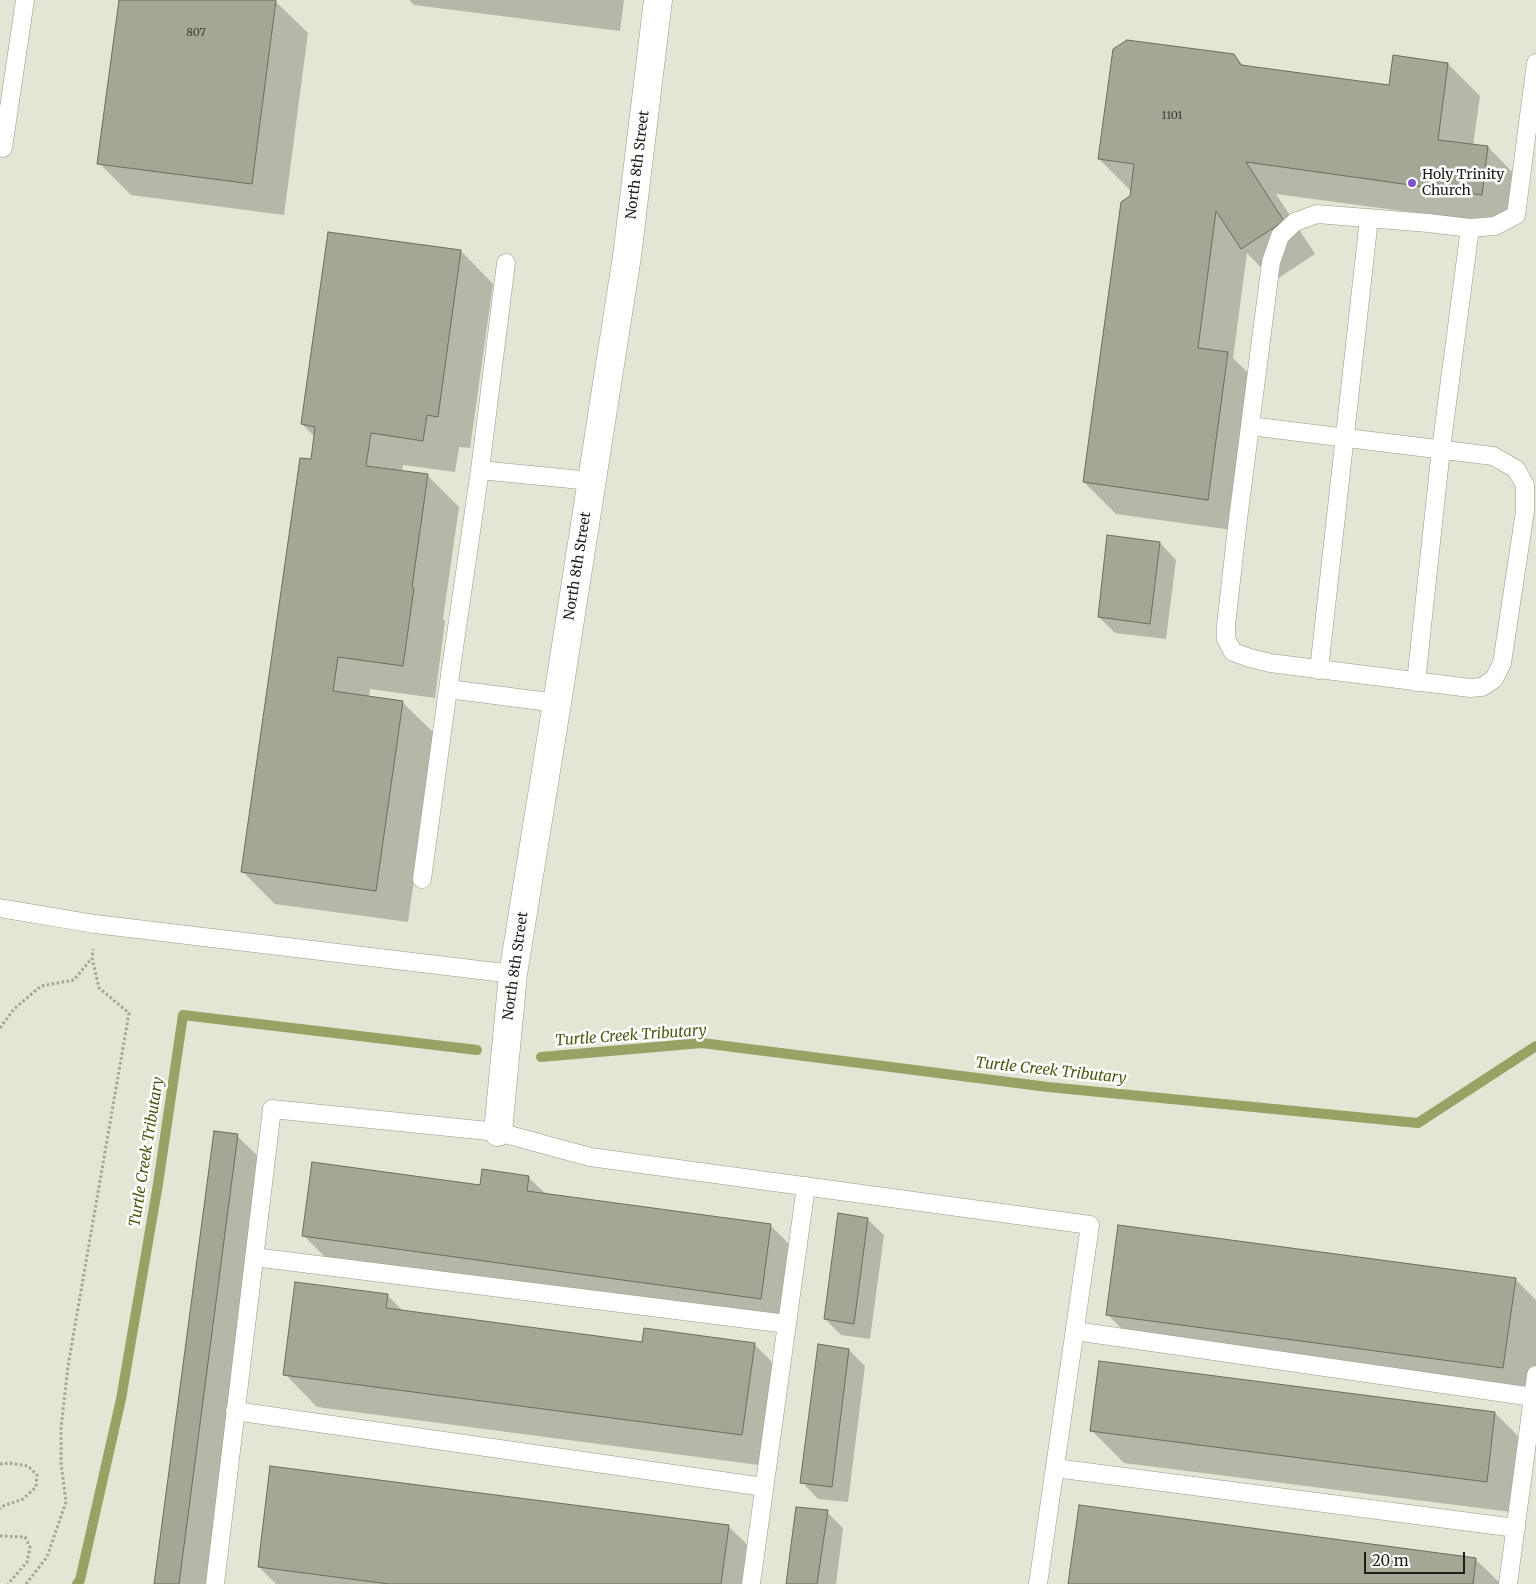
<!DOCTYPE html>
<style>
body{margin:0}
#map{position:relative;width:1536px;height:1584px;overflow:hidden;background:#e2e6d4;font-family:Merriweather,serif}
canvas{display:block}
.scale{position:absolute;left:1364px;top:1552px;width:101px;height:22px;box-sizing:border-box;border:2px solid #1c1e17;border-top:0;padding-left:6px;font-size:15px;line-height:18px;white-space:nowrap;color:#1c1e17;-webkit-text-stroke:4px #fff;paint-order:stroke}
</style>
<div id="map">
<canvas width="1536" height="1584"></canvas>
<div class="scale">20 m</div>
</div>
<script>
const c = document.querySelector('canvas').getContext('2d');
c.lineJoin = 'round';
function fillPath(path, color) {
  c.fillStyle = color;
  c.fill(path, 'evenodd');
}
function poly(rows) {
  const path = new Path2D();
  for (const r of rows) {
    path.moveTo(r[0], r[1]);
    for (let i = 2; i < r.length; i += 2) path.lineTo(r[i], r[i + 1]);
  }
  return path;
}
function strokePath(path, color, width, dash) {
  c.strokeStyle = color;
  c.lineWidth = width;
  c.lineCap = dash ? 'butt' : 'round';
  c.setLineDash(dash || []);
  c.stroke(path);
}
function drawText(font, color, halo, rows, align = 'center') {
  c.font = font + ' Merriweather,serif';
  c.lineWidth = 5;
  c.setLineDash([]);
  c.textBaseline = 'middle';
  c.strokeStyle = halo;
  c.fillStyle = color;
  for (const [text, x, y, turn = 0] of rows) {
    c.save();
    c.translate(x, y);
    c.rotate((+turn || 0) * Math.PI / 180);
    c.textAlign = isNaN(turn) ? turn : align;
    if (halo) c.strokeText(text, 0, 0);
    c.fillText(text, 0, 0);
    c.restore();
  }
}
fillPath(poly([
 [120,0,275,1,308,33,284,215,131,195,99,163],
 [409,0,624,0,620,31,414,5],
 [1233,55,1245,67,1390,86,1448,64,1480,96,1473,146,1488,147,1520,180,1514,226,1276,194,1315,254,1274,281,1247,253,1233,358,1260,385,1240,531,1116,514,1084,482,1132,192,1099,159],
 [461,251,493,284,470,448,459,447,455,472,403,465,402,472,427,475,459,507,443,619,445,621,435,698,370,689,369,697,402,702,435,734,408,922,275,904,243,872,315,437,302,424],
 [1160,543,1176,560,1166,639,1115,633,1099,617],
 [237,1136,262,1160,206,1584,155,1584],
 [528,1177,547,1195,771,1226,803,1258,793,1330,336,1268,304,1236,481,1186],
 [867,1219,884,1235,870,1339,841,1335,825,1319],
 [1515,1279,1536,1300,1536,1394,1139,1346,1107,1314],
 [387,1295,404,1312,643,1344,754,1344,786,1376,774,1467,317,1407,285,1374],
 [849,1350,865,1366,848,1502,818,1499,802,1482],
 [1100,1362,1495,1413,1527,1445,1519,1513,1124,1463,1091,1430],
 [827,1512,843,1528,836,1584,787,1584],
 [728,1526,761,1558,757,1584,276,1584,259,1567],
 [1475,1559,1501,1584,1069,1584]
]), '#0003');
strokePath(poly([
 [541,1057,702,1043,1048,1087,1418,1123,1536,1046],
 [77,1584,80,1580,121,1399,158,1184,183,1015,477,1050]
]), '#97a265', 10);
const building = poly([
 [119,0,276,0,252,184,97,164,119,0],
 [1127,40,1234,54,1241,65,1389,85,1393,55,1448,63,1438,140,1488,146,1482,195,1246,162,1284,221,1241,249,1216,211,1198,348,1228,352,1208,500,1083,482,1121,202,1130,196,1134,164,1098,159,1113,49,1127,40],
 [328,232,461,250,438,417,427,415,423,441,371,433,366,466,428,474,412,587,414,588,403,666,338,657,333,691,403,701,376,891,241,872,300,458,311,459,315,427,301,424,328,232],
 [1107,535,1160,542,1150,624,1098,617,1107,535],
 [214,1131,238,1134,179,1584,154,1584,214,1131],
 [312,1162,480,1185,482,1169,529,1176,527,1191,771,1224,761,1299,302,1236,312,1162],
 [838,1213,868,1218,854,1324,824,1319,838,1213],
 [1118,1225,1516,1278,1503,1368,1106,1315,1118,1225],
 [295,1282,388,1294,386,1308,642,1342,644,1328,755,1343,742,1435,283,1375,295,1282],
 [818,1344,849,1349,832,1487,800,1483,818,1344],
 [1099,1361,1495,1412,1487,1482,1090,1431,1099,1361],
 [270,1466,729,1525,721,1584,389,1584,258,1567,270,1466],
 [1079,1505,1476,1558,1473,1584,1068,1584,1079,1505],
 [796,1507,828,1510,817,1584,786,1584,796,1507]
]);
fillPath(building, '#a3a796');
strokePath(building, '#6a6d5e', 1);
const service = poly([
 [3,148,25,0],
 [1250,426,1493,456,1516,469,1525,485,1525,511,1502,663,1494,679,1482,687,1470,688,1270,663,1250,658,1233,652,1226,639,1226,625,1238,519,1250,426,1271,262,1280,236,1295,222,1317,214,1428,223,1470,228,1495,226,1516,215,1536,63],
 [480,470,591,481],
 [1319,670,1369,218],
 [1416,682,1441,449,1470,228],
 [448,689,557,703],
 [422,879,448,689,480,470,506,263],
 [0,908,95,924,513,974],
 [254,1257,787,1324],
 [1075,1331,1533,1397],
 [235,1411,764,1487],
 [1055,1468,1516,1528],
 [215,1584,272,1109,498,1132,590,1157,1090,1225,1038,1584],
 [751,1584,806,1186],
 [1508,1584,1536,1375]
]);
const minor = poly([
 [498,1132,513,974,557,703,627,256,658,0]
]);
strokePath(service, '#969989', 19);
strokePath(minor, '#969989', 29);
strokePath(poly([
 [0,1028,14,1009,41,986,74,980,91,959],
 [0,1464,9,1463,28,1466,37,1475,36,1487,23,1499,3,1506,0,1509],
 [0,1536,25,1537,30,1547,27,1562,8,1584],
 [26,1584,47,1557,66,1502,61,1463,61,1428,68,1366,129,1013,99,988,92,958,93,949]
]), '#a3a697', 3, [2.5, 2.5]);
strokePath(service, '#fff', 18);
strokePath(minor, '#fff', 28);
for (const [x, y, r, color] of [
 [1412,183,5,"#7e52cb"]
]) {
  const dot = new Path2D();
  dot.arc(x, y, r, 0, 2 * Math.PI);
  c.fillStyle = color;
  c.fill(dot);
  strokePath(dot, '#fff', 2);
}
drawText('11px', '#3e4037', null, [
 ["807",196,33],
 ["1101",1172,116]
]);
drawText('14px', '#1c1e17', '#fff', [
 ["North 8th Street",638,165,-83],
 ["North 8th Street",578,566,-81],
 ["North 8th Street",516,966,-82]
]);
drawText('14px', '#1c1e17', '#fff', [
 ["Holy Trinity",1422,175],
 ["Church",1422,191]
], 'left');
drawText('italic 15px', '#4f5812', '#fff', [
 ["Turtle Creek Tributary",631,1036,-4],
 ["Turtle Creek Tributary",1051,1071,6],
 ["Turtle Creek Tributary",147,1152,-81]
]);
</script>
